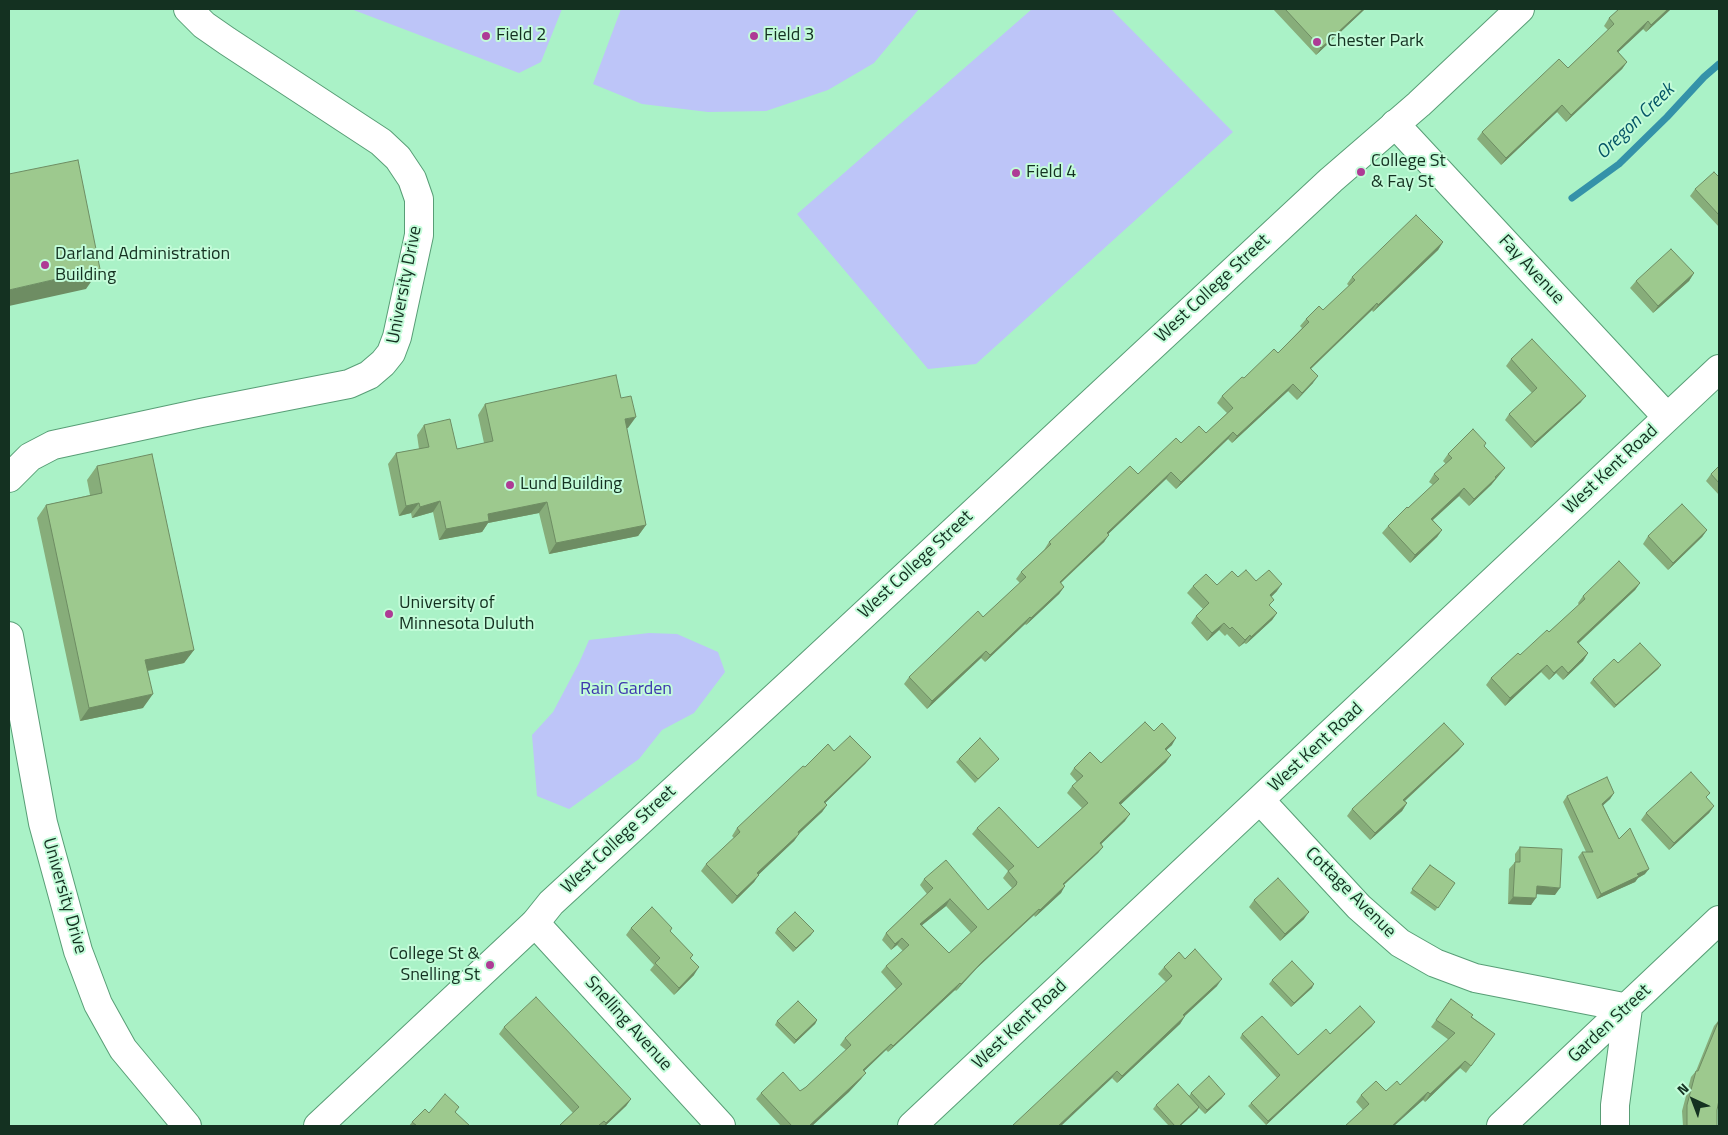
<!DOCTYPE html>
<style>
body{margin:0}
#map{position:relative;width:1728px;height:1135px;overflow:hidden;background:#aaf2c7;font-family:"Titillium Web",sans-serif}
canvas{display:block}
.frame{position:absolute;inset:0;border:10px solid #143121;pointer-events:none}
.north{position:absolute;left:1668px;top:1075px;width:50px;height:50px;-webkit-text-stroke:4px #c3fcd9;paint-order:stroke;rotate:317deg;font-size:14px;font-weight:700;line-height:20px;text-align:center;color:#143121}
.north::after{content:'';display:block;margin:auto;width:18px;height:22px;background:#143121;clip-path:polygon(50% 0,100% 100%,50% 72%,0 100%)}
</style>
<div id="map">
<canvas width="1728" height="1135"></canvas>
<div class="frame"></div>
<div class="north">N</div>
</div>
<script>
const c = document.querySelector('canvas').getContext('2d');
c.lineJoin = 'round';
function fillPath(path, color) {
  c.fillStyle = color;
  c.fill(path, 'evenodd');
}
function poly(rows) {
  const path = new Path2D();
  for (const r of rows) {
    path.moveTo(r[0], r[1]);
    for (let i = 2; i < r.length; i += 2) path.lineTo(r[i], r[i + 1]);
  }
  return path;
}
function strokePath(path, color, width, dash) {
  c.strokeStyle = color;
  c.lineWidth = width;
  c.lineCap = dash ? 'butt' : 'round';
  c.setLineDash(dash || []);
  c.stroke(path);
}
function drawText(font, color, halo, rows, align = 'center') {
  c.font = font + ' "Titillium Web",sans-serif';
  c.lineWidth = 4;
  c.setLineDash([]);
  c.textBaseline = 'middle';
  c.strokeStyle = halo;
  c.fillStyle = color;
  for (const [text, x, y, turn = 0] of rows) {
    c.save();
    c.translate(x, y);
    c.rotate((+turn || 0) * Math.PI / 180);
    c.textAlign = isNaN(turn) ? turn : align;
    if (halo) c.strokeText(text, 0, 0);
    c.fillText(text, 0, 0);
    c.restore();
  }
}
fillPath(poly([
 [351,9,562,9,541,62,519,73],
 [621,9,919,9,874,63,828,90,766,111,708,112,642,104,593,84],
 [1032,9,1111,9,1233,132,976,364,928,369,797,214],
 [649,633,677,634,718,652,725,672,694,713,662,730,639,759,569,809,537,796,532,735,553,712,579,663,589,640]
]), '#bdc5f8');
strokePath(poly([
 [1572,198,1619,164,1667,117,1704,77,1719,64]
]), '#3492a9', 7);
const street = poly([
 [1395,124,1667,417],
 [9,478,30,457,53,445,201,413,349,384,369,375,383,363,391,353,397,337,419,235,419,199,412,179,398,158,381,142,227,41,204,25,188,9],
 [9,636,43,823,78,951,98,1004,123,1049,187,1126],
 [1260,800,1359,907,1400,943,1435,963,1475,978,1628,1008,1615,1105,1615,1126],
 [535,923,721,1126],
 [912,1126,1719,369],
 [1501,1126,1719,920]
]);
const secondary = poly([
 [318,1126,535,923,551,903,799,675,1331,180,1419,104,1520,9]
]);
strokePath(street, '#589e76', 30);
strokePath(secondary, '#589e76', 30);
strokePath(street, '#fff', 28);
strokePath(secondary, '#fff', 28);
fillPath(poly([
 [1273,9,1365,9,1316,55],
 [1619,9,1671,9,1646,32,1643,29,1618,52,1627,62,1622,69,1566,122,1557,112,1501,165,1477,139,1482,132,1568,68,1608,30,1604,26,1609,18],
 [1719,177,1719,227,1690,196,1695,189],
 [1443,242,1438,250,1373,312,1372,310,1311,369,1313,383,1297,400,1288,391,1232,443,1228,439,1176,489,1166,479,1108,534,1104,542,1061,583,1064,587,1059,594,1026,625,1025,624,985,662,981,658,927,709,904,684,909,677,983,617,1020,583,1016,579,1021,572,1044,550,1049,542,1138,474,1181,443,1206,433,1227,413,1217,403,1222,396,1244,378,1278,353,1302,328,1300,326,1306,319,1323,310,1349,286,1347,284,1352,277],
 [1694,273,1689,281,1653,313,1630,288,1636,281],
 [1511,359,1581,402,1531,448,1505,420,1509,414,1532,393,1506,366],
 [621,398,628,428,626,428,646,525,638,536,549,554,539,513,488,523,482,532,439,540,433,512,412,518,411,513,399,516,388,464,396,453,419,449,417,435,424,425,457,449,484,443,478,415,485,404],
 [1484,446,1505,468,1491,485,1469,506,1459,496,1433,520,1442,530,1437,537,1410,563,1382,533,1388,526,1408,508,1433,485,1429,482,1434,474,1446,464,1443,461,1448,454],
 [97,466,194,650,184,663,148,671,143,708,80,721,37,518,46,505,90,495,87,480],
 [1719,466,1719,495,1706,481,1711,474],
 [1707,530,1702,537,1668,570,1643,544,1648,536],
 [1238,577,1256,581,1277,591,1271,597,1270,606,1277,613,1272,620,1246,644,1244,643,1239,647,1227,634,1225,636,1219,630,1207,641,1191,623,1196,616,1203,609,1187,593,1193,586,1217,585],
 [1640,583,1635,590,1579,643,1588,653,1583,661,1563,680,1556,673,1549,680,1541,672,1505,706,1486,685,1491,678,1549,632,1579,605,1578,603,1583,596],
 [1618,663,1661,665,1658,669,1614,708,1590,683,1593,679],
 [1154,731,1172,745,1166,750,1166,762,1121,804,1125,821,1101,844,1103,847,1098,853,1064,885,1061,893,1035,917,1034,915,977,968,956,991,955,990,888,1052,886,1050,864,1071,861,1079,812,1126,781,1126,756,1099,761,1093,800,1091,806,1087,846,1050,840,1045,845,1038,896,989,881,972,886,966,903,951,897,945,891,950,882,940,886,933,927,894,920,885,924,879,988,910,1012,888,1003,878,1008,871,972,834,977,828,1038,848,1082,808,1067,793,1072,786,1077,782,1070,774,1074,768,1101,763],
 [946,906,971,933,949,953,922,925],
 [1464,744,1458,751,1405,801,1407,803,1402,811,1370,840,1347,816,1352,809],
 [834,751,871,757,865,764,825,803,827,805,822,812,799,834,794,841,758,875,754,882,732,904,701,871,706,864,734,838,732,836,737,828,805,767],
 [959,759,999,759,975,783,956,762],
 [1614,793,1610,799,1603,805,1619,839,1645,874,1638,878,1635,882,1597,899,1578,857,1582,852,1586,852,1563,802,1567,796],
 [1706,798,1714,806,1709,813,1669,850,1641,820,1646,813],
 [1520,847,1555,895,1537,894,1531,905,1508,904,1509,869,1515,862,1515,854],
 [1430,865,1455,883,1435,911,1410,893],
 [1254,900,1304,919,1280,941,1249,907],
 [631,928,672,928,670,931,693,955,691,958,694,975,674,995,650,970,654,965,626,935],
 [777,929,811,935,793,952,775,933],
 [1185,959,1217,986,1185,1016,1180,1024,1117,1083,1112,1078,1166,982,1158,974,1164,967],
 [1272,980,1312,988,1291,1007,1269,984],
 [1451,999,1472,1017,1495,1034,1466,1073,1460,1068,1425,1102,1423,1100,1363,1110,1356,1102,1361,1095,1386,1091,1400,1085,1449,1040,1431,1027],
 [817,1020,815,1024,794,1044,775,1025,777,1021],
 [1719,1020,1717,1126,1683,1126,1682,1111,1691,1077,1696,1071,1714,1026],
 [1372,1026,1266,1125,1248,1106,1251,1103,1277,1078,1240,1038,1242,1034,1298,1055,1330,1034],
 [504,1027,631,1099,626,1106,605,1126,559,1126,573,1113,499,1034],
 [1191,1093,1222,1098,1205,1114,1199,1108,1180,1126,1169,1126,1153,1109,1156,1105,1189,1096],
 [459,1107,455,1113,470,1126,409,1126,412,1122]
]), '#87ad7a');
fillPath(poly([
 [1363,9,1365,9,1316,55,1321,48],
 [1668,9,1671,9,1646,32,1651,25],
 [1648,21,1643,29,1612,58,1617,51],
 [1627,62,1622,69,1566,122,1571,115],
 [1562,105,1557,112,1501,165,1506,158],
 [1443,242,1438,250,1373,312,1378,305],
 [100,269,86,289,9,306,9,290],
 [1694,273,1689,281,1653,313,1658,306],
 [1377,303,1372,310,1304,375,1310,368],
 [1318,376,1313,383,1297,400,1302,393],
 [1293,384,1288,391,1232,443,1237,436],
 [1586,396,1581,402,1531,448,1535,442],
 [636,417,628,428,617,430,625,419],
 [1233,432,1228,439,1176,489,1181,482],
 [1505,468,1491,485,1469,506,1474,499],
 [1171,472,1166,479,1102,540,1107,533],
 [1464,488,1459,496,1426,526,1431,519],
 [440,501,433,512,412,518,420,507],
 [547,502,539,513,488,523,482,532,439,540,446,529,488,514],
 [419,503,411,513,399,516,406,506],
 [646,525,638,536,549,554,556,543],
 [1442,530,1437,537,1410,563,1415,555],
 [1707,530,1702,537,1668,570,1673,563],
 [1109,535,1104,542,1054,589,1060,582],
 [1640,583,1635,590,1572,649,1577,642],
 [1282,584,1277,591,1265,603,1270,595],
 [1064,587,1059,594,1026,625,1031,618],
 [1277,613,1272,620,1246,644,1251,637],
 [1030,617,1025,624,985,662,990,655],
 [1224,623,1219,630,1207,641,1212,633],
 [1250,635,1244,643,1239,647,1245,640],
 [194,650,184,663,136,673,145,660],
 [986,651,981,658,927,709,932,701],
 [1588,653,1583,661,1563,680,1568,673],
 [1547,665,1541,672,1505,706,1510,698],
 [1661,665,1658,669,1614,708,1616,705],
 [1562,666,1556,673,1549,680,1554,673],
 [153,694,143,708,80,721,89,708],
 [1176,738,1172,745,1160,756,1165,749],
 [1464,744,1458,751,1398,807,1403,800],
 [1171,755,1166,762,1115,810,1119,803],
 [871,757,865,764,819,809,824,802],
 [1614,793,1610,799,1598,810,1602,804],
 [1407,803,1402,811,1370,840,1375,833],
 [827,805,822,812,793,839,798,832],
 [1714,806,1709,813,1669,850,1674,843],
 [1130,814,1125,821,1095,850,1100,843],
 [799,834,794,841,752,881,757,873],
 [1103,847,1098,853,1058,890,1063,884],
 [1649,869,1645,874,1638,878,1635,882,1597,899,1601,894,1637,874],
 [759,875,754,882,732,904,737,896],
 [1065,886,1061,893,1035,917,1040,910],
 [1537,886,1560,888,1555,895,1532,894],
 [1513,897,1536,898,1531,905,1508,904],
 [950,899,946,906,916,930,920,924],
 [1039,909,1034,915,977,968,956,991,961,984,982,962],
 [1309,912,1304,919,1280,941,1285,934],
 [814,931,811,935,793,952,796,948],
 [902,938,897,945,891,950,895,944],
 [699,967,694,975,674,995,679,988],
 [1222,979,1217,986,1178,1022,1183,1015],
 [960,983,955,990,888,1052,893,1046],
 [1314,984,1312,988,1291,1007,1294,1003],
 [1185,1016,1180,1024,1117,1083,1122,1076],
 [817,1020,815,1024,794,1044,796,1040],
 [1375,1022,1372,1026,1266,1125,1268,1121],
 [891,1044,886,1050,858,1077,863,1070],
 [1465,1061,1460,1068,1425,1102,1430,1094],
 [1117,1071,1112,1078,1061,1126,1058,1126],
 [866,1073,861,1079,849,1092,812,1126,809,1126],
 [1428,1092,1423,1100,1394,1126,1392,1126],
 [1225,1094,1222,1098,1205,1114,1207,1110],
 [631,1099,626,1106,605,1126,604,1126,606,1123],
 [1199,1107,1197,1111,1180,1126,1179,1126]
]), '#6e8d63');
const building = poly([
 [1285,9,1363,9,1321,48,1285,9],
 [1619,9,1668,9,1651,25,1648,21,1617,51,1627,62,1571,115,1562,105,1506,158,1482,132,1559,59,1568,68,1614,24,1609,18,1619,9],
 [78,160,100,269,9,290,9,174,78,160],
 [1714,172,1719,177,1719,215,1695,189,1714,172],
 [1416,215,1443,242,1378,305,1377,303,1310,368,1318,376,1302,393,1293,384,1237,436,1233,432,1181,482,1171,472,1107,533,1109,535,1060,582,1064,587,1031,618,1030,617,990,655,986,651,932,701,909,677,978,611,983,617,1026,577,1021,572,1051,544,1049,542,1130,466,1138,474,1176,438,1181,443,1199,426,1206,433,1233,408,1222,396,1242,377,1244,378,1274,349,1278,353,1309,322,1306,319,1319,306,1323,310,1355,280,1352,277,1416,215],
 [1671,249,1694,273,1658,306,1636,281,1671,249],
 [1532,339,1586,396,1535,442,1509,414,1537,388,1511,359,1532,339],
 [616,375,621,398,631,396,636,417,625,419,646,525,556,543,547,502,488,514,489,521,446,529,440,501,420,507,419,503,406,506,396,453,429,447,424,425,450,419,457,449,493,441,485,404,616,375],
 [1473,429,1486,443,1484,446,1505,468,1495,477,1496,478,1474,499,1464,488,1431,519,1442,530,1415,555,1388,526,1407,507,1408,508,1439,479,1434,474,1452,458,1448,454,1473,429],
 [152,454,194,650,145,660,153,694,89,708,46,505,102,493,97,466,152,454],
 [1719,466,1719,483,1711,474,1719,466],
 [1682,504,1707,530,1673,563,1648,536,1682,504],
 [1619,561,1640,583,1577,642,1588,653,1568,673,1562,666,1554,673,1547,665,1510,698,1491,678,1518,653,1520,655,1547,630,1549,632,1585,599,1583,596,1619,561],
 [1246,570,1256,581,1269,570,1282,584,1270,595,1274,600,1269,605,1277,613,1251,637,1250,635,1245,640,1232,627,1230,629,1224,623,1212,633,1196,616,1209,603,1193,586,1206,574,1217,585,1232,571,1238,577,1246,570],
 [1640,643,1661,665,1616,705,1593,679,1614,659,1618,663,1640,643],
 [1145,722,1154,731,1162,723,1176,738,1165,749,1171,755,1119,803,1130,814,1100,843,1103,847,1063,884,1065,886,1040,910,1039,909,982,962,961,984,960,983,893,1046,891,1044,863,1070,866,1073,809,1126,792,1126,761,1093,783,1072,800,1091,806,1087,851,1045,845,1038,902,984,886,966,909,945,902,938,895,944,886,933,933,888,924,879,946,860,988,910,1016,885,1017,882,1008,871,1014,866,977,828,999,807,1038,848,1088,803,1072,786,1083,776,1074,768,1090,752,1101,763,1145,722],
 [950,899,977,927,949,953,920,924,950,899],
 [1444,723,1464,744,1403,800,1407,803,1375,833,1352,809,1444,723],
 [850,736,871,757,824,802,827,805,798,832,799,834,757,873,759,875,737,896,706,864,740,832,737,828,803,766,805,767,828,744,834,751,850,736],
 [980,738,999,759,978,779,959,759,980,738],
 [1691,772,1710,793,1706,797,1714,806,1674,843,1646,813,1691,772],
 [1607,777,1614,793,1602,804,1619,839,1630,828,1649,869,1637,874,1639,876,1601,894,1582,852,1593,852,1567,796,1607,777],
 [1520,847,1562,849,1560,888,1537,886,1536,898,1513,897,1515,862,1520,862,1520,847],
 [1430,865,1455,883,1438,908,1412,889,1430,865],
 [1278,878,1309,912,1285,934,1254,900,1278,878],
 [652,907,672,928,670,931,693,955,690,958,699,967,679,988,655,963,660,958,631,928,652,907],
 [795,912,814,931,796,948,777,929,795,912],
 [1195,949,1222,979,1183,1015,1185,1016,1122,1076,1117,1071,1058,1126,1012,1126,1172,976,1164,967,1179,952,1185,959,1195,949],
 [1292,961,1314,984,1294,1003,1272,980,1292,961],
 [536,997,631,1099,606,1123,604,1121,598,1126,559,1126,579,1107,504,1027,536,997],
 [1451,999,1473,1015,1471,1017,1495,1034,1471,1066,1465,1061,1430,1094,1428,1092,1392,1126,1345,1126,1369,1104,1361,1095,1376,1081,1386,1091,1397,1081,1400,1085,1455,1033,1436,1020,1451,999],
 [798,1001,817,1020,796,1040,777,1021,798,1001],
 [1360,1006,1375,1022,1268,1121,1251,1103,1280,1075,1242,1034,1262,1016,1298,1055,1326,1029,1330,1034,1360,1006],
 [1719,1020,1719,1100,1717,1110,1717,1126,1687,1126,1687,1105,1696,1071,1698,1071,1719,1020],
 [1209,1076,1225,1094,1207,1110,1191,1093,1209,1076],
 [1178,1084,1199,1107,1179,1126,1175,1126,1156,1105,1178,1084],
 [445,1094,459,1107,455,1112,470,1126,417,1126,412,1122,425,1109,429,1113,445,1094]
]);
fillPath(building, '#9dc98e');
strokePath(building, '#6e8d63', 1);
for (const [x, y, r, color] of [
 [486,36,5,"#ae3b95"],
 [754,36,5,"#ae3b95"],
 [1317,42,5,"#ae3b95"],
 [1361,172,5,"#ae3b95"],
 [1016,173,5,"#ae3b95"],
 [45,265,5,"#ae3b95"],
 [510,485,5,"#ae3b95"],
 [389,614,5,"#ae3b95"],
 [490,965,5,"#ae3b95"]
]) {
  const dot = new Path2D();
  dot.arc(x, y, r, 0, 2 * Math.PI);
  c.fillStyle = color;
  c.fill(dot);
  strokePath(dot, '#c3fcd9', 2);
}
drawText('18px', '#143121', '#c3fcd9', [
 ["Field 2",496,36],
 ["Field 3",764,36],
 ["Chester Park",1327,42],
 ["College St",1371,162],
 ["& Fay St",1371,183],
 ["Field 4",1026,173],
 ["Darland Administration",55,255],
 ["Building",55,276],
 ["Lund Building",520,485],
 ["University of",399,604],
 ["Minnesota Duluth",399,625],
 ["College St &",480,955,"right"],
 ["Snelling St",480,976,"right"]
], 'left');
drawText('18px', '#143121', '#c3fcd9', [
 ["Fay Avenue",1531,270,47],
 ["University Drive",405,285,-79],
 ["West College Street",1213,289,-43],
 ["West Kent Road",1611,470,-43],
 ["West College Street",916,565,-43],
 ["West Kent Road",1316,748,-43],
 ["West College Street",619,840,-43],
 ["Cottage Avenue",1350,893,45],
 ["University Drive",64,896,74],
 ["Snelling Avenue",628,1024,48],
 ["Garden Street",1610,1024,-43],
 ["West Kent Road",1020,1025,-43]
]);
drawText('18px', '#3d36ae', '#c3fcd9', [
 ["Rain Garden",626,690]
]);
drawText('italic 19px', '#045667', '#c3fcd9', [
 ["Oregon Creek",1636,122,-44]
]);
</script>
